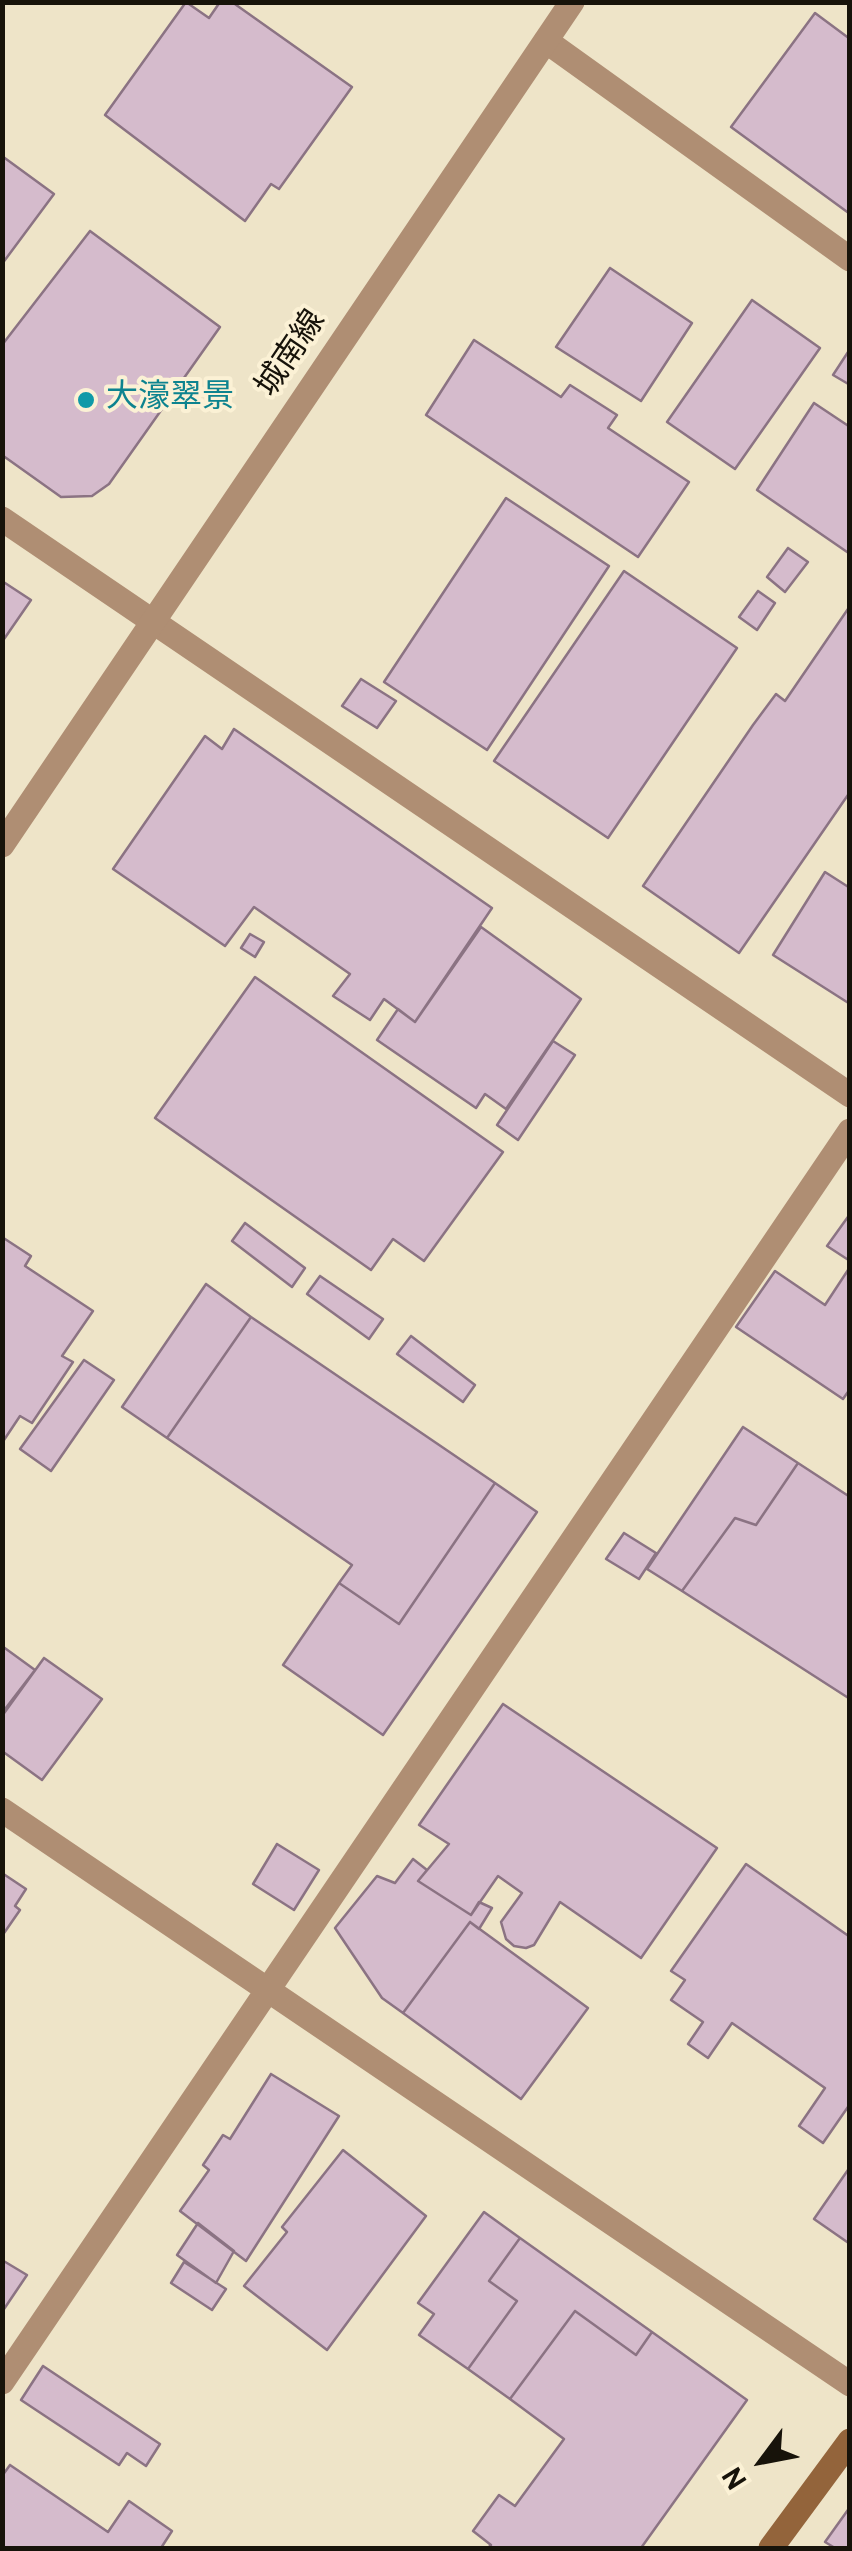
<!DOCTYPE html>
<meta charset="utf-8">
<style>
body{margin:0}
#map{position:relative;width:852px;height:2551px;overflow:hidden;background:#eee4c8;font-family:Overpass,sans-serif}
canvas{display:block}
.frame{position:absolute;inset:0;border:5px solid #17130a;pointer-events:none}
.north{position:absolute;left:712px;top:2411px;width:100px;height:100px;-webkit-text-stroke:8px #fbf1d5;paint-order:stroke;rotate:238deg;font-size:28px;font-weight:700;line-height:40px;text-align:center;color:#17130a}
.north::after{content:'';display:block;margin:auto;width:35px;height:45px;background:#17130a;clip-path:polygon(50% 0,100% 100%,50% 72%,0 100%)}
</style>
<div id="map">
<canvas width="852" height="2551"></canvas>
<div class="frame"></div>
<div class="north">N</div>
</div>
<script>
const c = document.querySelector('canvas').getContext('2d');
c.lineJoin = 'round';
function fillPath(path, color) {
  c.fillStyle = color;
  c.fill(path, 'evenodd');
}
function poly(rows) {
  const path = new Path2D();
  for (const r of rows) {
    path.moveTo(r[0], r[1]);
    for (let i = 2; i < r.length; i += 2) path.lineTo(r[i], r[i + 1]);
  }
  return path;
}
function strokePath(path, color, width, dash) {
  c.strokeStyle = color;
  c.lineWidth = width;
  c.lineCap = dash ? 'butt' : 'round';
  c.setLineDash(dash || []);
  c.stroke(path);
}
function drawText(font, color, halo, rows, align = 'center') {
  c.font = font + ' Overpass,"Noto Sans JP",sans-serif';
  c.lineWidth = 8;
  c.setLineDash([]);
  c.textBaseline = 'middle';
  c.strokeStyle = halo;
  c.fillStyle = color;
  for (const [text, x, y, turn = 0] of rows) {
    c.save();
    c.translate(x, y);
    c.rotate((+turn || 0) * Math.PI / 180);
    c.textAlign = isNaN(turn) ? turn : align;
    if (halo) c.strokeText(text, 0, 0);
    c.fillText(text, 0, 0);
    c.restore();
  }
}
const building = poly([
 [186,2,209,18,220,2,232,2,352,87,279,189,271,184,245,221,105,115,186,2],
 [815,13,850,39,850,214,731,127,815,13],
 [2,156,54,194,2,264,2,156],
 [90,231,220,327,109,484,92,496,61,497,2,455,2,345,90,231],
 [610,268,692,323,641,401,556,347,610,268],
 [752,300,820,348,735,469,667,422,752,300],
 [474,340,561,397,570,385,617,415,608,428,689,482,638,557,426,415,474,340],
 [850,349,850,385,833,375,850,349],
 [814,403,850,427,850,554,757,490,814,403],
 [506,498,609,566,487,750,384,682,506,498],
 [788,548,808,562,785,592,767,577,788,548],
 [624,571,737,648,608,838,494,761,624,571],
 [2,581,31,600,2,642,2,581],
 [758,591,775,603,757,630,739,617,758,591],
 [850,606,850,792,739,953,643,886,753,725,776,694,785,701,850,606],
 [361,679,396,701,377,728,342,706,361,679],
 [234,729,492,908,415,1022,384,999,370,1020,333,996,350,974,254,907,225,946,113,869,205,736,222,749,234,729],
 [825,872,850,888,850,1004,773,955,825,872],
 [481,927,581,999,506,1109,485,1094,476,1108,377,1040,398,1009,415,1022,481,927],
 [250,934,264,942,255,957,241,948,250,934],
 [255,977,503,1152,424,1261,393,1239,371,1270,155,1118,255,977],
 [553,1041,575,1055,518,1140,497,1125,553,1041],
 [850,1214,850,1261,827,1246,850,1214],
 [245,1223,305,1268,292,1287,232,1241,245,1223],
 [2,1237,31,1256,25,1266,93,1311,62,1356,73,1362,32,1423,20,1416,2,1443,2,1237],
 [848,1270,850,1389,843,1399,736,1327,775,1271,825,1305,848,1270],
 [320,1276,383,1319,369,1339,307,1294,320,1276],
 [206,1284,251,1317,167,1438,122,1407,206,1284],
 [251,1317,495,1483,399,1624,339,1583,352,1565,167,1438,251,1317],
 [411,1336,475,1385,463,1402,397,1354,411,1336],
 [84,1360,114,1380,51,1471,20,1449,84,1360],
 [743,1427,798,1463,756,1525,735,1518,682,1591,647,1569,743,1427],
 [798,1463,850,1497,850,1699,682,1591,735,1518,756,1525,798,1463],
 [495,1483,537,1512,383,1735,283,1665,339,1583,399,1624,495,1483],
 [624,1533,656,1553,639,1579,606,1559,624,1533],
 [2,1646,35,1670,2,1713,2,1646],
 [44,1658,102,1699,42,1780,2,1751,2,1716,44,1658],
 [503,1704,717,1848,641,1958,560,1902,534,1945,526,1948,514,1946,506,1939,501,1922,522,1893,498,1876,471,1915,418,1881,449,1844,419,1825,503,1704],
 [277,1844,319,1870,294,1910,253,1884,277,1844],
 [413,1859,427,1870,418,1881,471,1915,479,1902,492,1908,479,1929,470,1922,403,2013,382,1998,335,1928,377,1876,395,1883,413,1859],
 [746,1864,850,1937,850,2104,823,2143,799,2126,825,2088,732,2023,708,2058,688,2044,703,2022,671,2000,685,1980,671,1971,746,1864],
 [2,1873,26,1889,15,1906,20,1910,2,1936,2,1873],
 [470,1922,588,2008,521,2099,403,2013,470,1922],
 [271,2074,339,2116,246,2261,180,2211,209,2170,203,2165,223,2135,230,2139,271,2074],
 [343,2150,426,2216,327,2350,244,2286,287,2232,282,2227,343,2150],
 [850,2167,850,2244,814,2219,850,2167],
 [484,2212,520,2238,489,2281,517,2301,468,2369,419,2335,434,2314,418,2303,484,2212],
 [198,2223,234,2251,216,2283,177,2255,198,2223],
 [520,2238,652,2332,636,2355,575,2311,510,2399,468,2369,517,2301,489,2281,520,2238],
 [2,2260,27,2275,2,2312,2,2260],
 [184,2262,226,2289,212,2310,171,2283,184,2262],
 [575,2311,636,2355,652,2332,747,2400,641,2548,488,2548,491,2545,473,2531,499,2495,515,2506,564,2439,510,2399,575,2311],
 [43,2366,160,2444,146,2466,127,2453,119,2465,21,2400,43,2366],
 [10,2465,108,2532,129,2501,172,2531,161,2548,2,2548,2,2476,10,2465],
 [850,2507,850,2548,835,2548,825,2542,850,2507]
]);
fillPath(building, '#d5bbcc');
strokePath(building, '#8b7383', 2.5);
strokePath(poly([
 [546,41,850,259],
 [2,519,850,1095],
 [2,1810,850,2384],
 [2,2382,850,1131]
]), '#af8e73', 25);
strokePath(poly([
 [2,845,572,2]
]), '#af8e73', 25);
strokePath(poly([
 [771,2548,850,2441]
]), '#93643b', 25);
for (const [x, y, r, color] of [
 [86,400,10,"#0f9aa8"]
]) {
  const dot = new Path2D();
  dot.arc(x, y, r, 0, 2 * Math.PI);
  c.fillStyle = color;
  c.fill(dot);
  strokePath(dot, '#fbf1d5', 4);
}
drawText('32px', '#17130a', '#fbf1d5', [
 ["城南線",293,355,-56]
]);
drawText('32px', '#0d838f', '#fbf1d5', [
 ["大濠翠景",106,400]
], 'left');
</script>
